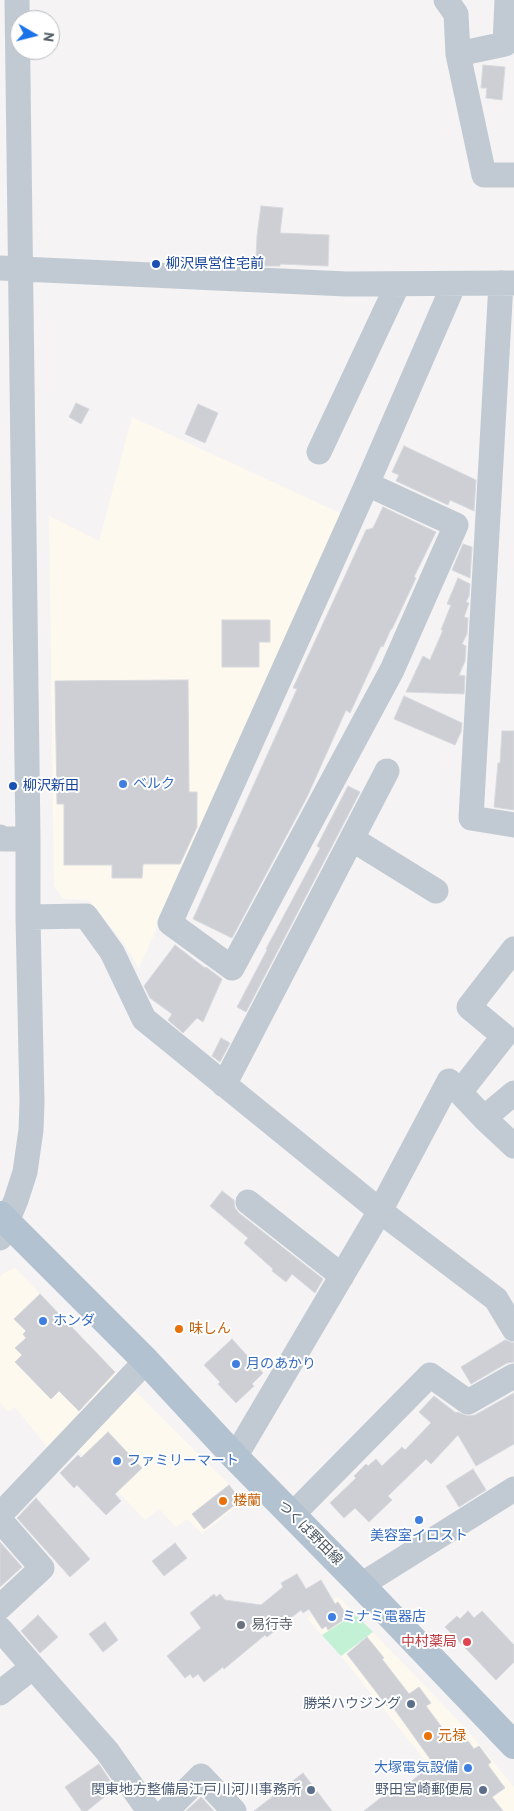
<!DOCTYPE html>
<meta charset="utf-8">
<style>
body{margin:0}
#map{position:relative;width:514px;height:1811px;overflow:hidden;background:#f5f3f3;font-family:"PT Sans",sans-serif}
canvas{display:block}
.north{position:absolute;left:10px;top:10px;width:50px;height:50px;box-sizing:border-box;background:#fff;border:1px solid #b7bbc0;border-radius:50%;rotate:98deg;font-size:14px;font-weight:700;line-height:20px;text-align:center;color:#4a5661}
.north::after{content:'';display:block;margin:auto;width:18px;height:22px;background:#1a73e8;clip-path:polygon(50% 0,100% 100%,50% 72%,0 100%)}
</style>
<div id="map">
<canvas width="514" height="1811"></canvas>
<div class="north">N</div>
</div>
<script>
const c = document.querySelector('canvas').getContext('2d');
c.lineJoin = 'round';
function fillPath(path, color) {
  c.fillStyle = color;
  c.fill(path, 'evenodd');
}
function poly(rows) {
  const path = new Path2D();
  for (const r of rows) {
    path.moveTo(r[0], r[1]);
    for (let i = 2; i < r.length; i += 2) path.lineTo(r[i], r[i + 1]);
  }
  return path;
}
function strokePath(path, color, width, dash) {
  c.strokeStyle = color;
  c.lineWidth = width;
  c.lineCap = dash ? 'butt' : 'round';
  c.setLineDash(dash || []);
  c.stroke(path);
}
function drawText(font, color, halo, rows, align = 'center') {
  c.font = font + ' "PT Sans","Noto Sans JP",sans-serif';
  c.lineWidth = 4;
  c.setLineDash([]);
  c.textBaseline = 'middle';
  c.strokeStyle = halo;
  c.fillStyle = color;
  for (const [text, x, y, turn = 0] of rows) {
    c.save();
    c.translate(x, y);
    c.rotate((+turn || 0) * Math.PI / 180);
    c.textAlign = isNaN(turn) ? turn : align;
    if (halo) c.strokeText(text, 0, 0);
    c.fillText(text, 0, 0);
    c.restore();
  }
}
fillPath(poly([
 [132,417,342,514,139,968,120,938,89,900,63,899,54,886,49,516,99,541],
 [15,1268,124,1380,51,1452,15,1407,8,1412,0,1402,0,1277,2,1274],
 [133,1389,245,1500,202,1534,187,1519,176,1527,159,1509,145,1520,75,1447],
 [338,1596,355,1614,322,1635,307,1618],
 [373,1632,468,1731,514,1787,514,1811,466,1811,341,1656]
]), '#fdf9ef');
fillPath(poly([
 [355,1614,373,1632,341,1656,322,1635]
]), '#c3f1d5');
const building = poly([
 [483,65,505,67,502,100,486,98,487,88,481,88,483,65],
 [261,206,283,208,280,233,329,235,328,266,280,264,280,266,263,266,264,257,256,257,257,236,261,206],
 [76,403,89,409,81,424,69,417,76,403],
 [198,404,218,413,205,443,185,434,198,404],
 [404,446,476,480,474,511,450,500,448,505,396,481,399,475,392,472,404,446],
 [383,507,436,532,414,577,416,578,392,629,391,629,383,647,381,646,350,713,346,710,307,797,232,938,193,919,297,689,293,688,315,641,366,530,373,528,383,507],
 [463,544,472,547,470,578,452,570,463,544],
 [458,578,470,584,469,596,466,602,469,603,468,606,464,617,468,618,467,634,462,644,466,646,465,661,459,675,465,676,464,694,406,692,423,656,430,660,443,630,441,630,451,605,447,604,458,578],
 [222,620,270,620,270,642,259,642,259,667,222,667,222,620],
 [188,680,189,792,197,792,197,827,180,864,143,864,142,878,112,878,112,865,64,865,64,804,57,804,55,681,188,680],
 [404,696,462,723,461,732,455,745,394,719,404,696],
 [502,731,514,731,514,810,494,807,498,763,500,763,502,731],
 [348,786,360,792,246,1012,237,1007,267,950,266,949,320,848,317,846,348,786],
 [175,945,205,968,206,967,222,979,203,1022,197,1018,183,1033,168,1020,172,1014,150,998,144,986,175,945],
 [221,1038,230,1043,220,1062,212,1056,221,1038],
 [222,1191,234,1200,235,1208,239,1213,323,1279,315,1293,292,1274,286,1282,272,1271,273,1269,244,1243,248,1238,210,1206,222,1191],
 [40,1294,115,1372,79,1411,59,1391,51,1399,15,1362,22,1355,15,1348,26,1338,23,1334,26,1331,14,1319,40,1294],
 [232,1339,263,1373,252,1384,254,1386,236,1403,218,1384,220,1382,204,1365,232,1339],
 [505,1340,514,1343,514,1362,507,1363,471,1384,461,1367,505,1340],
 [514,1393,514,1444,476,1466,458,1435,431,1464,426,1459,388,1496,392,1500,369,1522,355,1508,344,1518,330,1503,356,1478,354,1476,366,1464,368,1466,376,1459,382,1466,402,1447,405,1450,431,1423,419,1412,434,1396,456,1413,457,1412,468,1416,475,1415,514,1393],
 [108,1432,142,1468,115,1494,121,1501,106,1515,77,1485,74,1488,60,1473,78,1455,81,1458,108,1432],
 [473,1469,486,1490,459,1507,446,1486,473,1469],
 [229,1485,241,1500,204,1529,192,1514,229,1485],
 [36,1498,90,1559,70,1577,17,1518,36,1498],
 [0,1542,22,1567,0,1587,0,1542],
 [175,1543,187,1558,164,1576,152,1561,175,1543],
 [297,1574,306,1589,321,1580,335,1604,338,1602,348,1617,328,1630,326,1626,322,1629,309,1609,303,1613,301,1610,267,1637,265,1635,224,1669,223,1667,204,1682,198,1674,193,1678,190,1674,185,1678,167,1656,201,1628,190,1613,214,1594,216,1597,220,1594,225,1600,261,1605,283,1587,281,1583,297,1574],
 [468,1611,474,1618,482,1611,514,1645,514,1662,496,1680,445,1627,457,1616,460,1619,468,1611],
 [38,1615,58,1637,40,1653,21,1631,38,1615],
 [105,1622,118,1640,103,1652,89,1634,105,1622],
 [367,1637,384,1658,382,1659,409,1694,419,1687,431,1703,426,1706,452,1741,462,1733,474,1749,479,1746,491,1762,488,1765,505,1788,492,1797,503,1811,364,1811,402,1781,406,1786,433,1763,390,1703,387,1706,347,1654,367,1637],
 [99,1764,115,1788,87,1811,82,1811,65,1787,99,1764],
 [303,1773,332,1811,254,1811,303,1773],
 [201,1797,214,1811,186,1811,201,1797]
]);
fillPath(building, '#cdcfd5');
strokePath(building, '#d7d9de', 1);
strokePath(poly([
 [446,0,456,14,458,54,484,175,514,175],
 [458,54,505,44,507,0],
 [0,268,346,284,514,283],
 [501,283,471,818,514,825],
 [319,452,398,284],
 [367,484,456,525,392,670,232,968,170,923,367,484,454,284],
 [0,837,3,839,28,839],
 [352,839,436,891],
 [28,917,86,916,112,952,144,1019,380,1211,496,1299,514,1329],
 [224,1085,387,771],
 [460,1092,504,1036,469,1007,514,949],
 [484,1118,514,1093],
 [248,1202,342,1276],
 [0,1238,16,1200,25,1172,31,1130,32,1102,28,917,28,839,17,0],
 [235,1457,380,1211,449,1081,484,1118,514,1146],
 [0,1515,146,1361],
 [292,1515,430,1375,468,1402,514,1376],
 [0,1520,42,1568,0,1607],
 [361,1585,514,1489],
 [0,1629,33,1667,0,1693],
 [33,1667,107,1751,149,1811],
 [166,1811,201,1776,234,1811]
]), '#c1cad2', 25);
strokePath(poly([
 [0,1215,146,1361,235,1457,361,1585,514,1745]
]), '#b3c2d1', 28);
for (const [x, y, r, color] of [
 [156,264,5,"#1a4fb4"],
 [123,784,5,"#3f7fe0"],
 [13,786,5,"#1a4fb4"],
 [43,1321,5,"#3f7fe0"],
 [179,1329,5,"#e8710a"],
 [236,1364,5,"#3f7fe0"],
 [117,1461,5,"#3f7fe0"],
 [223,1501,5,"#e8710a"],
 [419,1520,5,"#3f7fe0"],
 [332,1617,5,"#3f7fe0"],
 [241,1625,5,"#6b7280"],
 [467,1642,5,"#e0444e"],
 [411,1704,5,"#5c6f8a"],
 [428,1736,5,"#e8710a"],
 [468,1768,5,"#3f7fe0"],
 [311,1790,5,"#5c6f8a"],
 [483,1790,5,"#5c6f8a"]
]) {
  const dot = new Path2D();
  dot.arc(x, y, r, 0, 2 * Math.PI);
  c.fillStyle = color;
  c.fill(dot);
  strokePath(dot, '#fff', 2);
}
drawText('14px', '#164399', '#fff', [
 ["柳沢県営住宅前",166,264],
 ["柳沢新田",23,786]
], 'left');
drawText('14px', '#366cbe', '#fff', [
 ["ベルク",133,784],
 ["ホンダ",53,1321],
 ["月のあかり",246,1364],
 ["ファミリーマート",127,1461],
 ["美容室イロスト",419,1536,"center"],
 ["ミナミ電器店",342,1617],
 ["大塚電気設備",458,1768,"right"]
], 'left');
drawText('14px', '#c56008', '#fff', [
 ["味しん",189,1329],
 ["楼蘭",233,1501],
 ["元禄",438,1736]
], 'left');
drawText('14px', '#4a5661', '#fff', [
 ["つくば野田線",310,1533,45]
]);
drawText('14px', '#5b616d', '#fff', [
 ["易行寺",251,1625]
], 'left');
drawText('14px', '#be3a42', '#fff', [
 ["中村薬局",457,1642]
], 'right');
drawText('14px', '#4e5e75', '#fff', [
 ["勝栄ハウジング",401,1704],
 ["関東地方整備局江戸川河川事務所",301,1790],
 ["野田宮崎郵便局",473,1790]
], 'right');
</script>
